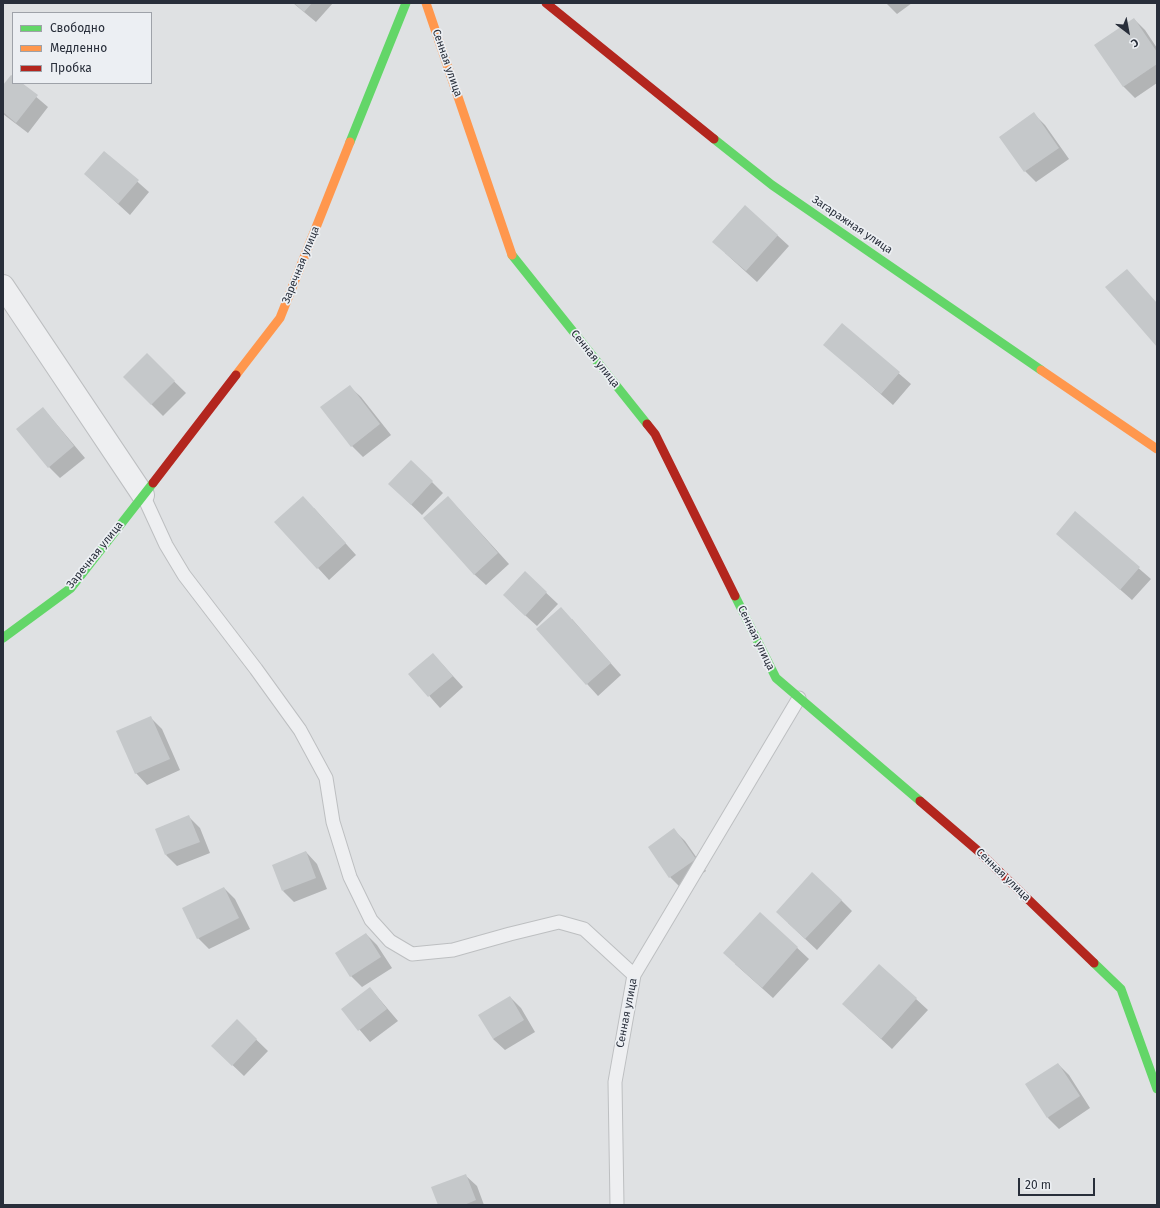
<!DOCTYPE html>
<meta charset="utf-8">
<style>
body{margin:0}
#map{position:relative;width:1160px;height:1208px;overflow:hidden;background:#dfe1e3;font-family:"Fira Sans",sans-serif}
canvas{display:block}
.frame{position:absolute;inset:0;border:4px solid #282e3a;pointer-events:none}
.legend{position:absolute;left:12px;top:12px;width:140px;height:72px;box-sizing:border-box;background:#eceff3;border:1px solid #9ea2a9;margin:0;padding:5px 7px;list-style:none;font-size:12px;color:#282e3a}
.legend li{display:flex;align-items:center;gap:8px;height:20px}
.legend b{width:20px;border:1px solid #9ea2a9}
.north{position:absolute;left:1108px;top:12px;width:40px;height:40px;-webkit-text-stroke:3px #eceff3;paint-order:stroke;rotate:148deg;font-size:11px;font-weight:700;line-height:16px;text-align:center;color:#282e3a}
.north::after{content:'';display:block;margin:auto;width:14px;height:18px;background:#282e3a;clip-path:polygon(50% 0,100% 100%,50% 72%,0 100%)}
.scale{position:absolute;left:1018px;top:1178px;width:77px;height:18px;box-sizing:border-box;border:2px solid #282e3a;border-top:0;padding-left:5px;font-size:12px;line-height:14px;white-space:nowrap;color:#282e3a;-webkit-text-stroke:3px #eceff3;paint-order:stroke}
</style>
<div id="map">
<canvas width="1160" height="1208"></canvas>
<div class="frame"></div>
<ul class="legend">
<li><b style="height:5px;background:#63d668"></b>Свободно</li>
<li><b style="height:5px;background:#ff974d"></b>Медленно</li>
<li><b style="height:5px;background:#b3261e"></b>Пробка</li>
</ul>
<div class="north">С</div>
<div class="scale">20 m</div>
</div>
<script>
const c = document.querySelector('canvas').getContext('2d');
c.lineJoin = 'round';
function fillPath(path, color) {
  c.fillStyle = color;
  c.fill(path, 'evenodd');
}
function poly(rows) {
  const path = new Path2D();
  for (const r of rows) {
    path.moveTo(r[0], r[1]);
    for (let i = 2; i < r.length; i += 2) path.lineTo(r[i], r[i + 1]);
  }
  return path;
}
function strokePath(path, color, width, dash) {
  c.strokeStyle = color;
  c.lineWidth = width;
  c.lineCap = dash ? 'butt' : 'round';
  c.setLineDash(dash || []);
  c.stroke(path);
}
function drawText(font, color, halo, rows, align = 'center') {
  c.font = font + ' "Fira Sans",sans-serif';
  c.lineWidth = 3.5;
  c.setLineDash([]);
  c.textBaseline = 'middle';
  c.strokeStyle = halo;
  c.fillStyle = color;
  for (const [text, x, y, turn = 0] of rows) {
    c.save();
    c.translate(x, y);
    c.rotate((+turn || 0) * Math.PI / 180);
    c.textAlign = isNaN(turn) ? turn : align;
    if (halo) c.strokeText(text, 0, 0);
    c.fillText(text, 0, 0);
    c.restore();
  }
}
fillPath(poly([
 [293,3,333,3,316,22],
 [886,3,912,3,897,14],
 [1134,19,1145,30,1157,48,1157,83,1135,98,1123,86],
 [13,77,13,83,20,83,48,107,28,133,3,114,3,87],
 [1034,114,1045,125,1069,159,1036,182,1025,171],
 [104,152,149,192,130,215,85,174],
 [777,235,789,246,757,282,725,253],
 [842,324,911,384,893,405,825,345],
 [147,355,186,393,163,416,124,377],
 [349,386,361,397,391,435,363,457,352,446],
 [43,408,85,458,60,478,49,467],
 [432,482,443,493,422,515,401,495],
 [314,508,356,555,329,580,318,568],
 [459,509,509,564,486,585,474,574],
 [1075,513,1151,579,1132,600,1057,534],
 [525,573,558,604,537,626,515,606],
 [572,619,621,675,598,696,537,629],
 [433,654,463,687,440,708,410,674],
 [151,718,162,729,180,770,147,785,136,773],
 [189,817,200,828,210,853,177,866,166,855],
 [674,830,685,841,706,871,681,888,670,877],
 [306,852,317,864,327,889,294,902,283,891],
 [224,888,235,899,250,929,209,949,198,938],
 [841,900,852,911,817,950,788,923],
 [760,913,809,959,773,998,735,964],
 [366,934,377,945,392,968,362,987,351,976],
 [879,965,928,1010,892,1049,855,1015],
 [370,988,398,1021,370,1042,342,1009],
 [510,997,521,1008,535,1032,505,1050,493,1039],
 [237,1021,268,1051,244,1076,224,1057],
 [1058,1064,1069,1075,1090,1108,1059,1129,1048,1118],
 [465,1175,477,1186,484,1205,440,1205]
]), '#0003');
fillPath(poly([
 [294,3,312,3,304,12],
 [1134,18,1157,52,1157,64,1123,87,1094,45],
 [11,75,13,76,13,83,22,83,38,95,16,123,3,112,3,85],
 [1034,112,1059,148,1024,172,999,137],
 [104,151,139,180,118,204,84,174],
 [745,205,778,235,746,271,712,242],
 [1127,269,1157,303,1157,347,1105,287],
 [842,323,900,372,881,394,823,345],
 [147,353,175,381,151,405,123,377],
 [350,385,380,424,351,447,320,407],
 [43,407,74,446,48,468,16,429],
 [411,460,433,481,411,505,388,484],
 [303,496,346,543,317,569,274,522],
 [448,496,498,553,474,575,423,518],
 [1075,511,1140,567,1120,590,1056,534],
 [525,571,547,592,525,616,503,595],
 [561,607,611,663,586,685,536,629],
 [433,653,453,676,428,697,408,674],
 [151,716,170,759,135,774,116,731],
 [189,815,200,842,165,855,155,829],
 [674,828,696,859,669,878,648,847],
 [306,851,316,878,282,891,272,865],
 [812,872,842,900,805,939,776,912],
 [224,887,239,918,197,939,182,908],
 [760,912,798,947,762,988,723,953],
 [366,933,381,957,350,977,335,953],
 [879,964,917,998,881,1039,842,1004],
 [370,987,387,1009,358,1031,341,1009],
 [510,996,524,1020,493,1039,478,1015],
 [237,1019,257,1039,232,1066,211,1046],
 [1058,1063,1080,1096,1047,1118,1025,1084],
 [466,1174,476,1200,464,1205,438,1205,431,1187]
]), '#c5c8ca');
const lane = poly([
 [143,495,166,545,184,575,256,669,300,730,326,778,333,822,350,877,371,920,390,941,412,954,453,950,510,934,559,922,584,929,634,975],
 [617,1205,615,1082,634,975,799,698]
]);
const street = poly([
 [3,286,143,495]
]);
strokePath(lane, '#bdbfc1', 15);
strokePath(street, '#bdbfc1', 24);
strokePath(lane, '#eeeff1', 13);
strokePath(street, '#eeeff1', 22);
strokePath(poly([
 [714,139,772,185,1041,370],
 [350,142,406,3],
 [512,255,647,424],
 [735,596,776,678,920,801],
 [3,638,71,588,153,483],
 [1094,963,1121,989,1157,1089]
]), '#63d668', 9);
strokePath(poly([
 [426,3,512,255],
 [1041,370,1157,449],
 [236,375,280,318,350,142]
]), '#ff974d', 9);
strokePath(poly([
 [546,3,714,139],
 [647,424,655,434,735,596],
 [153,483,236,375],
 [920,801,977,850,1094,963]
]), '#b3261e', 9);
drawText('11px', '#282e3a', '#eceff3', [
 ["Сенная улица",447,63,71],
 ["Загаражная улица",852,225,34],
 ["Заречная улица",301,265,-68],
 ["Сенная улица",595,359,51],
 ["Заречная улица",95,555,-51],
 ["Сенная улица",756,638,64],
 ["Сенная улица",1003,875,44],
 ["Сенная улица",627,1013,-79]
]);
</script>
